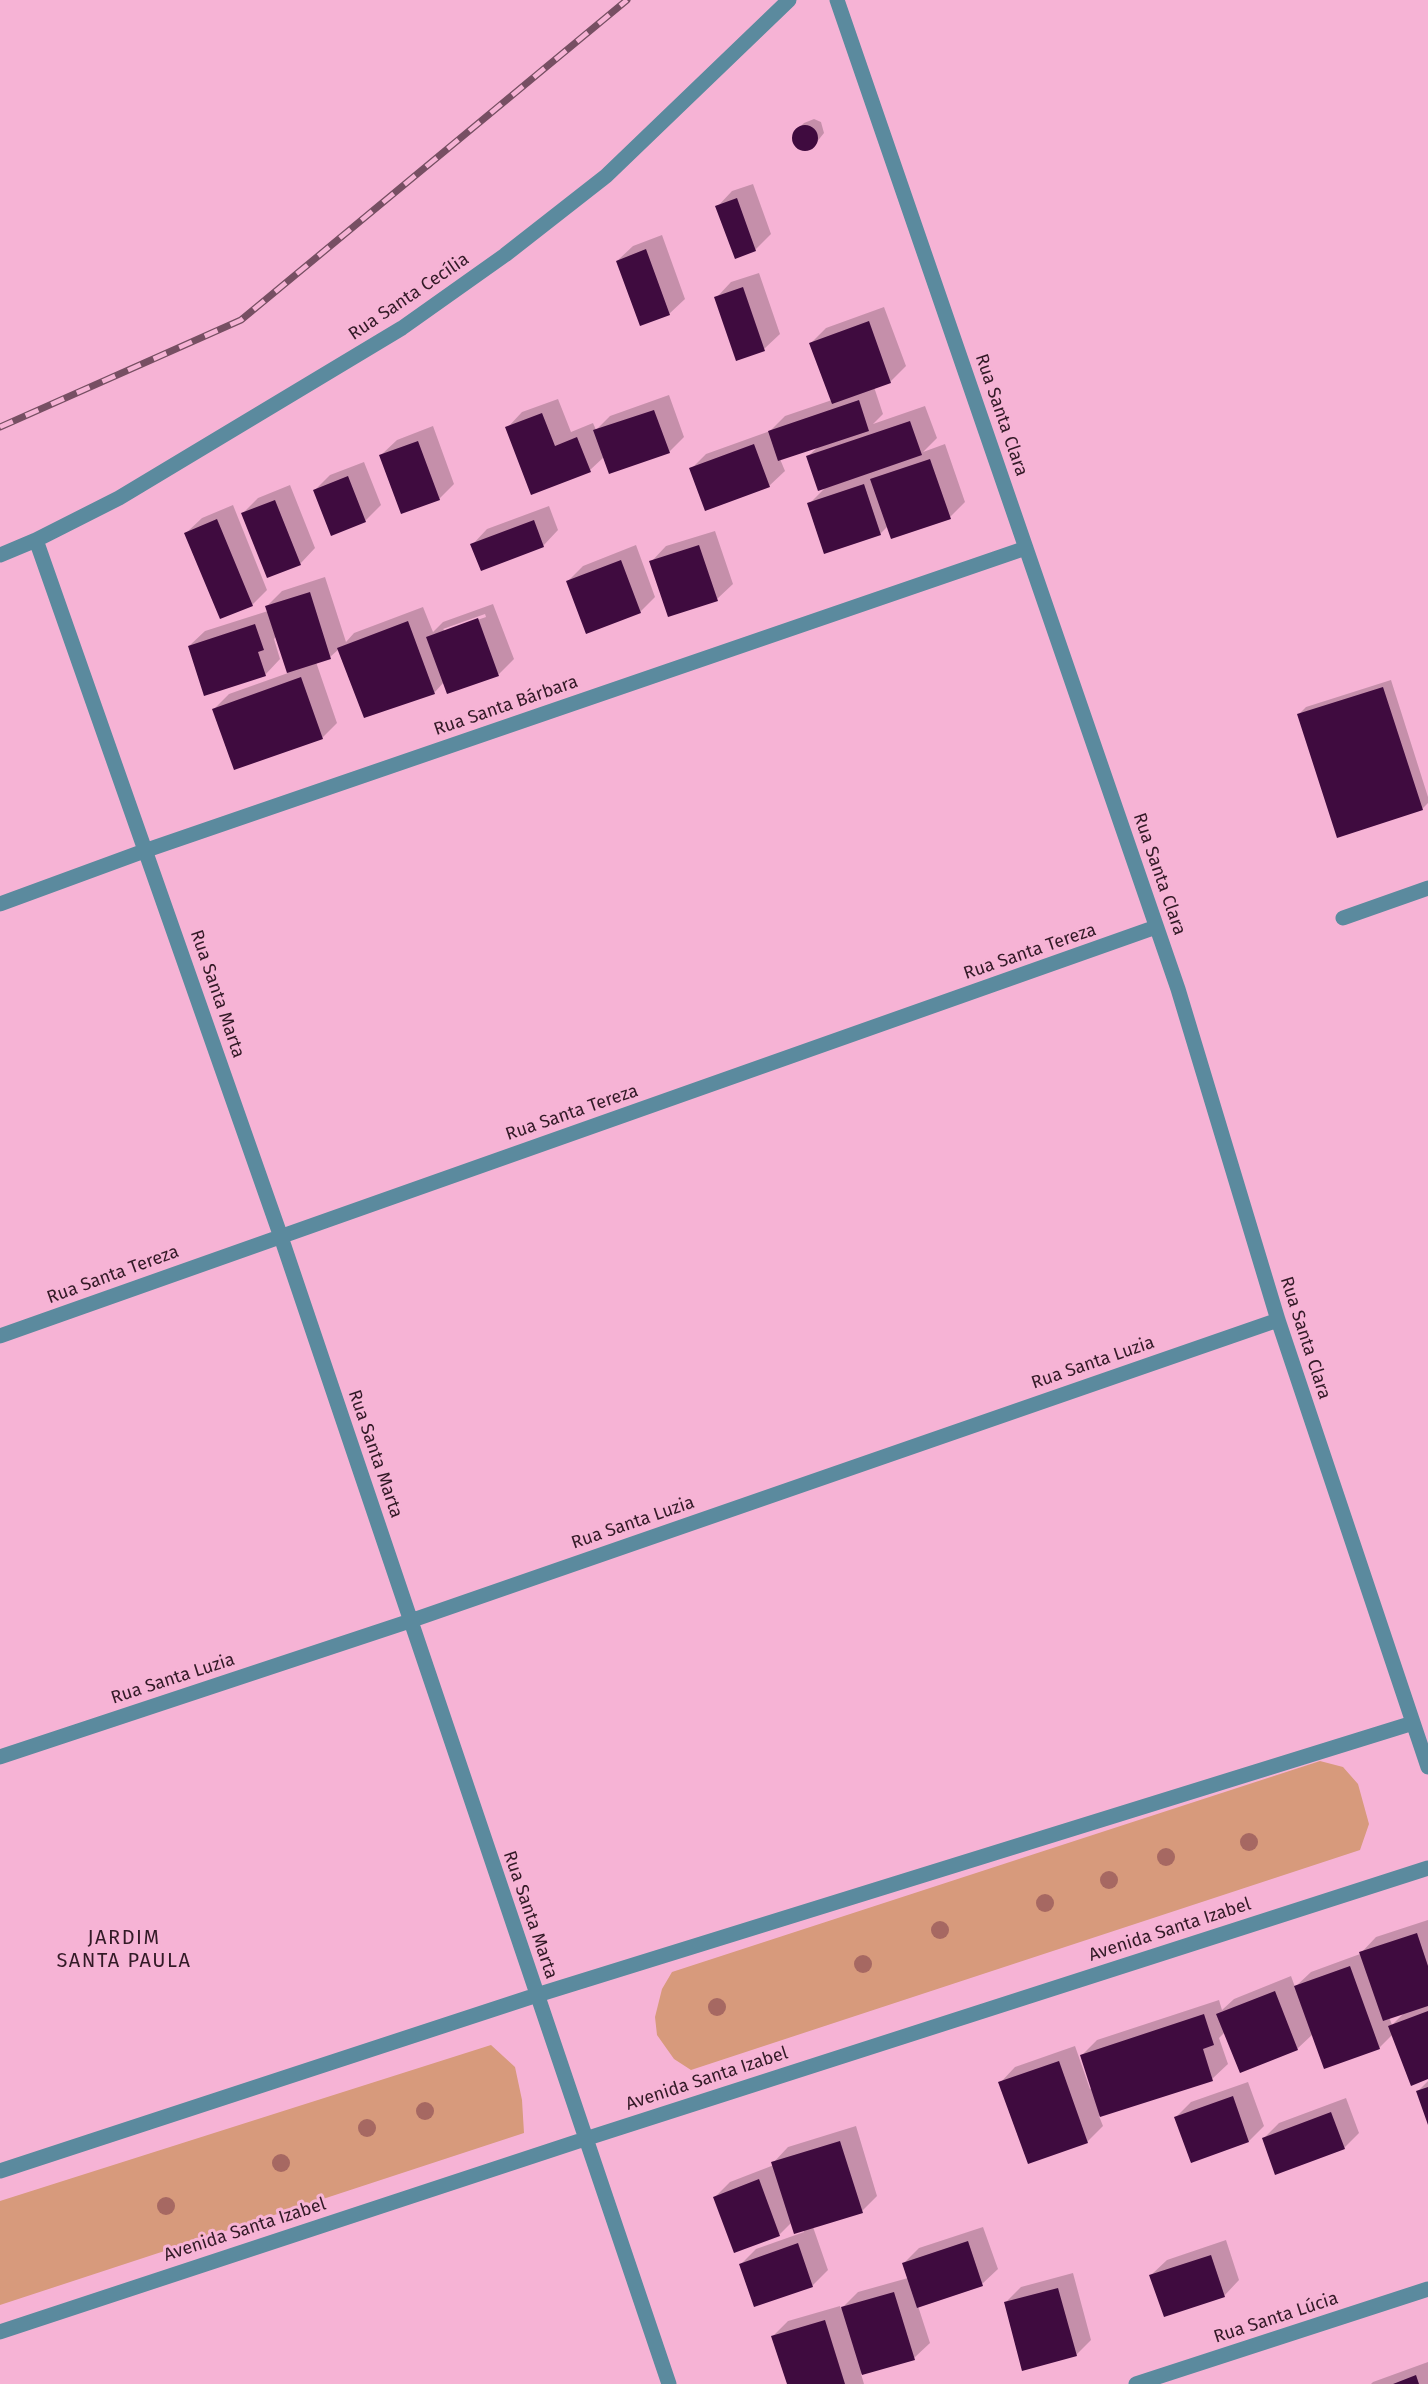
<!DOCTYPE html>
<meta charset="utf-8">
<style>
body{margin:0}
canvas{display:block;background:#f6b3d5}
</style>
<canvas width="1428" height="2384"></canvas>
<script>
const c = document.querySelector('canvas').getContext('2d');
c.lineJoin = 'round';
function fillPath(path, color) {
  c.fillStyle = color;
  c.fill(path, 'evenodd');
}
function poly(rows) {
  const path = new Path2D();
  for (const r of rows) {
    if (r.length === 3) {
      path.moveTo(r[0] + r[2], r[1]);
      path.arc(r[0], r[1], r[2], 0, 2 * Math.PI);
      continue;
    }
    path.moveTo(r[0], r[1]);
    for (let i = 2; i < r.length; i += 2) path.lineTo(r[i], r[i + 1]);
  }
  return path;
}
function strokePath(path, color, width, dash) {
  c.strokeStyle = color;
  c.lineWidth = width;
  c.lineCap = dash ? 'butt' : 'round';
  c.setLineDash(dash || []);
  c.stroke(path);
}
function drawText(font, color, halo, rows, align = 'center') {
  c.font = font + ' "Fira Sans",sans-serif';
  c.lineWidth = 6;
  c.setLineDash([]);
  c.textBaseline = 'middle';
  c.strokeStyle = halo;
  c.fillStyle = color;
  for (const [text, x, y, turn = 0] of rows) {
    c.save();
    c.translate(x, y);
    c.rotate((+turn || 0) * Math.PI / 180);
    c.textAlign = isNaN(turn) ? turn : align;
    if (halo) c.strokeText(text, 0, 0);
    c.fillText(text, 0, 0);
    c.restore();
  }
}
fillPath(poly([
 [1320,1761,1343,1767,1358,1784,1369,1824,1360,1850,691,2070,674,2059,657,2035,655,2017,662,1989,672,1972],
 [491,2045,515,2067,522,2100,524,2133,0,2305,0,2201]
]), '#d79a7c');
fillPath(poly([
 [814,119,821,122,824,133,812,148,801,149,795,144,794,138,796,131,804,123],
 [753,184,771,234,755,250,717,207,732,191],
 [662,235,685,299,669,314,617,261,633,246],
 [759,273,780,334,764,349,716,298,731,282],
 [884,307,906,366,890,382,874,387,883,414,873,424,925,406,937,438,923,452,945,444,965,502,950,517,888,526,880,534,809,504,826,487,808,456,819,446,780,459,785,471,769,486,691,469,706,454,770,431,785,416,832,400,811,343,826,328],
 [669,395,684,437,669,452,604,457,590,470,507,428,522,412,558,399,571,432,593,423,596,430,610,416],
 [433,426,454,484,439,499,381,455,397,440],
 [364,462,381,505,365,521,314,491,330,475],
 [290,485,315,548,300,564,243,513,258,498],
 [233,505,267,590,252,605,186,533,202,518],
 [549,506,558,530,543,546,472,545,487,529],
 [715,531,733,584,717,599,651,562,666,546],
 [636,545,655,597,640,612,568,581,583,566],
 [325,577,346,642,354,633,423,607,433,632,443,622,493,604,514,659,499,674,448,693,444,682,434,693,339,649,330,657,316,662,337,723,322,738,214,709,229,694,288,673,276,636,274,639,280,659,265,675,189,646,205,631,268,611,267,606,282,591],
 [485,614,486,617,445,631,443,629],
 [1391,680,1428,797,1428,803,1422,809,1299,714,1306,707],
 [1428,1920,1428,2078,1393,2034,1379,2048,1313,2034,1297,2049,1225,2032,1219,2038,1228,2064,1212,2079,1099,2116,1103,2126,1087,2142,1000,2083,1015,2067,1075,2046,1090,2089,1092,2088,1082,2055,1097,2040,1219,2000,1222,2010,1234,1999,1291,1976,1295,1987,1311,1972,1360,1954,1376,1937],
 [1405,2012,1392,2025,1389,2017],
 [1428,2081,1428,2122,1417,2092],
 [1248,2082,1264,2126,1249,2141,1176,2117,1191,2102],
 [1346,2098,1359,2133,1344,2148,1264,2138,1279,2123],
 [856,2126,877,2196,862,2211,813,2227,828,2270,812,2286,741,2264,756,2249,804,2232,803,2230,792,2222,780,2234,735,2251,715,2197,730,2182,774,2165,773,2163,788,2147],
 [983,2227,998,2269,982,2284,918,2306,930,2343,914,2358,861,2374,864,2384,788,2384,773,2336,788,2321,840,2306,841,2309,858,2292,908,2278,903,2264,919,2248],
 [1226,2240,1239,2280,1224,2296,1151,2275,1167,2260],
 [1073,2273,1091,2340,1076,2355,1005,2303,1021,2287],
 [1428,2362,1428,2384,1371,2384,1373,2382]
]), '#0003');
fillPath(poly([
 [805,138,13],
 [737,198,756,251,735,259,715,206],
 [646,249,670,315,640,326,616,261],
 [743,287,765,351,736,361,714,297],
 [869,321,891,383,832,404,809,343],
 [859,400,869,431,778,461,768,431],
 [654,410,670,453,609,474,593,430],
 [542,413,555,446,577,437,591,472,531,495,505,427],
 [910,421,922,455,818,491,806,456],
 [418,441,440,500,401,514,379,455],
 [754,444,770,487,705,511,689,468],
 [930,459,951,519,891,539,870,479],
 [348,476,366,522,331,536,313,490],
 [864,484,881,535,824,554,807,503],
 [275,500,301,565,267,578,241,513],
 [217,519,253,606,220,619,184,533],
 [534,520,544,547,481,571,470,544],
 [699,545,718,601,668,617,649,561],
 [621,560,641,613,586,634,566,581],
 [310,592,331,659,287,673,265,606],
 [478,618,499,676,447,694,426,637],
 [408,621,435,694,364,718,337,648],
 [255,624,264,650,258,652,266,676,204,696,188,646],
 [301,677,323,739,234,770,212,709],
 [1383,687,1423,810,1337,838,1297,714],
 [1417,1933,1428,1966,1428,2006,1383,2021,1359,1952],
 [1350,1966,1380,2049,1324,2069,1294,1986],
 [1275,1991,1298,2050,1240,2073,1216,2014],
 [1428,2011,1428,2079,1411,2086,1388,2026],
 [1204,2014,1214,2045,1203,2049,1213,2081,1100,2117,1080,2055],
 [1059,2061,1088,2143,1028,2164,998,2082],
 [1428,2087,1428,2125,1416,2091],
 [1233,2096,1249,2142,1191,2163,1174,2117],
 [1331,2112,1345,2149,1275,2175,1262,2138],
 [840,2141,863,2213,794,2234,771,2162],
 [759,2179,780,2236,734,2253,713,2197],
 [968,2241,983,2286,917,2308,902,2263],
 [798,2243,813,2287,754,2307,739,2264],
 [1211,2255,1225,2297,1164,2317,1149,2275],
 [1058,2288,1077,2356,1022,2371,1004,2302],
 [894,2292,915,2360,862,2375,841,2307],
 [825,2320,845,2384,787,2384,771,2336],
 [1416,2375,1419,2384,1393,2384]
]), '#3f0b3f');
strokePath(poly([
 [1343,918,1428,888]
]), '#5b8a9e', 15);
strokePath(poly([
 [837,0,1178,989,1278,1320,1428,1767],
 [36,540,281,1237,669,2384],
 [0,555,36,540,119,498,402,328,505,255,606,176,789,0],
 [0,904,147,850,1026,548],
 [0,1336,1156,927],
 [0,1757,410,1621,1278,1320],
 [0,2171,537,1995,1413,1723],
 [0,2332,585,2139,1428,1868],
 [1136,2384,1428,2289]
]), '#5b8a9e', 15);
const rail = poly([
 [0,427,241,320,627,0]
]);
strokePath(rail, '#774f63', 7);
strokePath(rail, '#f6b3d5', 4.5, [14]);
c.fillStyle = '#a66862';
for (const [x, y] of [
 [1249,1842],
 [1166,1857],
 [1109,1880],
 [1045,1903],
 [940,1930],
 [863,1964],
 [717,2007],
 [425,2111],
 [367,2128],
 [281,2163],
 [166,2206]
]) {
  c.beginPath();
  c.arc(x, y, 9, 0, 2 * Math.PI);
  c.fill();
}
drawText('18px', '#331a27', '#f6b3d5', [
 ["Rua Santa Cecília",409,297,-34],
 ["Rua Santa Clara",1001,415,71],
 ["Rua Santa Bárbara",506,706,-19],
 ["Rua Santa Clara",1159,874,71],
 ["Rua Santa Tereza",1030,952,-19],
 ["Rua Santa Marta",217,994,71],
 ["Rua Santa Tereza",572,1113,-19],
 ["Rua Santa Tereza",113,1275,-20],
 ["Rua Santa Clara",1305,1338,72],
 ["Rua Santa Luzia",1093,1363,-19],
 ["Rua Santa Marta",375,1454,71],
 ["Rua Santa Luzia",633,1523,-19],
 ["Rua Santa Luzia",173,1679,-18],
 ["Rua Santa Marta",530,1915,71],
 ["Avenida Santa Izabel",1170,1930,-18],
 ["Avenida Santa Izabel",707,2079,-18],
 ["Avenida Santa Izabel",245,2230,-18],
 ["Rua Santa Lúcia",1276,2318,-18]
]);
c.letterSpacing = '1.5px';
drawText('20px', '#331a27', '#f6b3d5', [
 ["JARDIM",124,1938],
 ["SANTA PAULA",124,1961]
]);
c.letterSpacing = '0px';
</script>
